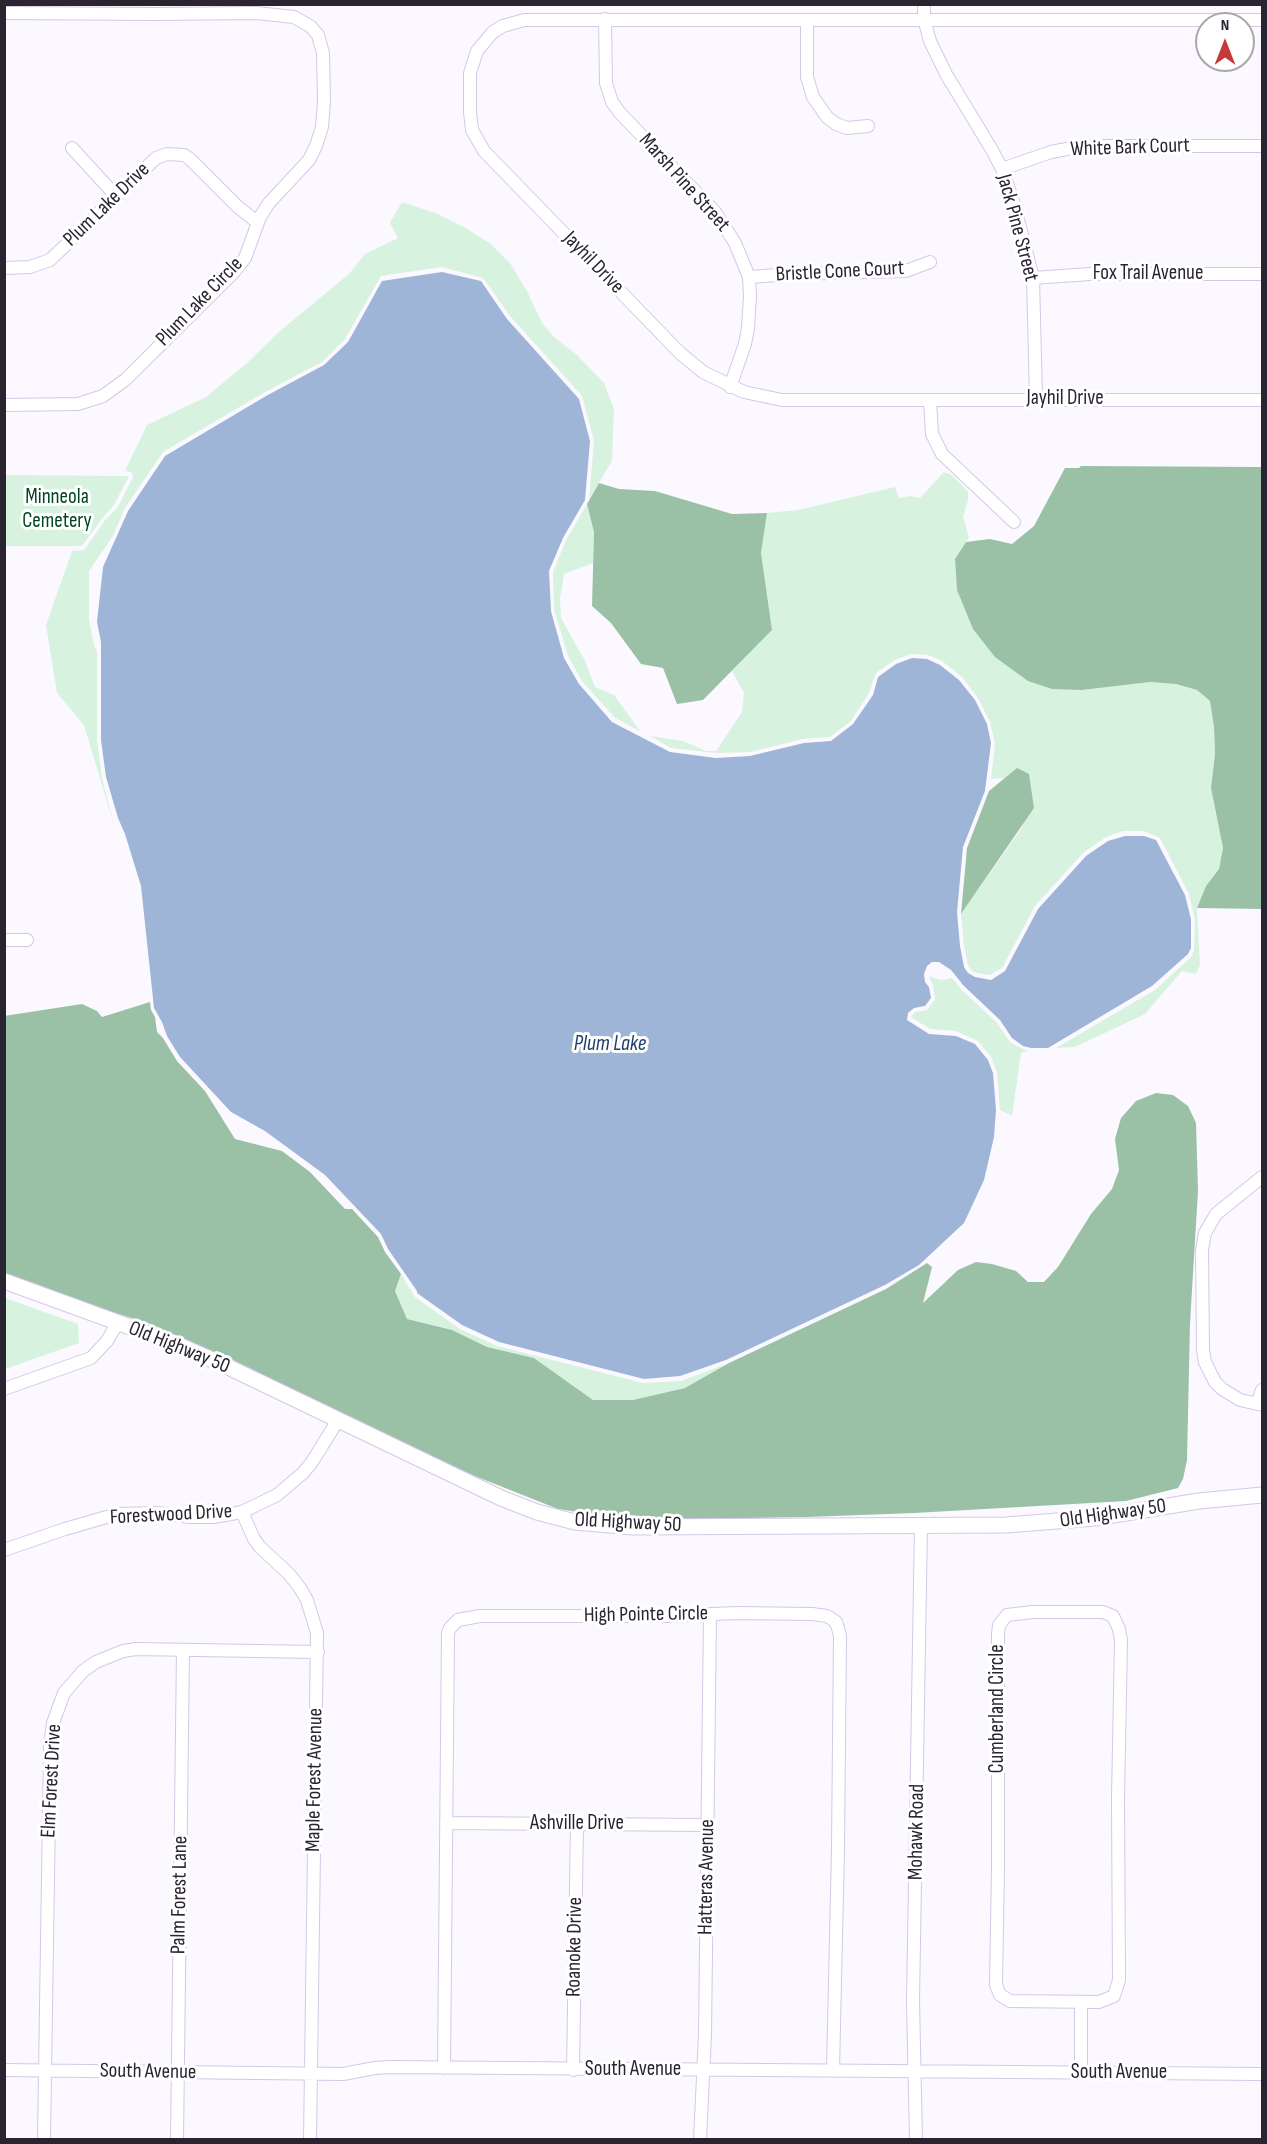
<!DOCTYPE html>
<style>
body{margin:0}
#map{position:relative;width:1267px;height:2144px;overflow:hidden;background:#fbf8ff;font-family:"Sofia Sans Condensed",sans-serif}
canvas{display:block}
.frame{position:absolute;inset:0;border:6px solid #2a2430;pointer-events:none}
.north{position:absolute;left:1195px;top:12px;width:60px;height:60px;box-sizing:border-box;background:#fff;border:2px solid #aaa7ac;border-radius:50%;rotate:0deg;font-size:16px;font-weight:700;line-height:24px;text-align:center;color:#2a2430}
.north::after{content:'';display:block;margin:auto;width:21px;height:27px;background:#c7383b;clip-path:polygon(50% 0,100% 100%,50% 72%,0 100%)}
</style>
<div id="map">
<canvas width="1267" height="2144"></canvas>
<div class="frame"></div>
<div class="north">N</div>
</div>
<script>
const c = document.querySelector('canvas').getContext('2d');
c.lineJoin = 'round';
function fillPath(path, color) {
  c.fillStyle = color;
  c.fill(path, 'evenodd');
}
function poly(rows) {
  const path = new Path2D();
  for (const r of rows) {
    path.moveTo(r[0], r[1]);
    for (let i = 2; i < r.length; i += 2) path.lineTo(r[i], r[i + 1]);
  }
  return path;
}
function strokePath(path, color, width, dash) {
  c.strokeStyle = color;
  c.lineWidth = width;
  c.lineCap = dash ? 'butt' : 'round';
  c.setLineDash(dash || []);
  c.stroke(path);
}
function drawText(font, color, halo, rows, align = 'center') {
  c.font = font + ' "Sofia Sans Condensed",sans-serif';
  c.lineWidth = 6;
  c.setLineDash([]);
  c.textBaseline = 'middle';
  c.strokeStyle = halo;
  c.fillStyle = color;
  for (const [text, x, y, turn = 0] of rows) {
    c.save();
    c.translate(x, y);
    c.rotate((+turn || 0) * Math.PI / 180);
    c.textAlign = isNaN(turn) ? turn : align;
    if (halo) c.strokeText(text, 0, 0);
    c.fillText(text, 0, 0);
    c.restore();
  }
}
fillPath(poly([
 [402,202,438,214,464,227,491,244,510,263,527,291,542,323,553,336,578,356,604,383,614,409,612,461,589,499,594,441,582,396,510,316,483,278,442,267,381,276,345,339,322,362,265,392,163,452,125,508,113,536,89,571,89,619,94,646,97,651,97,740,102,778,115,828,84,725,57,693,46,625,72,551,84,550,106,519,118,507,133,477,131,472,125,471,147,425,206,397,247,363,281,330,349,274,365,254,398,238,390,223],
 [944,472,950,474,963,486,968,492,968,500,963,517,969,537,955,559,957,590,1082,690,1150,682,1176,684,1197,690,1210,701,1214,727,1215,754,1211,788,1223,848,1219,869,1206,886,1197,908,1200,965,1196,974,1182,971,1145,1014,1075,1047,1056,1048,1155,990,1191,957,1194,950,1195,920,1189,894,1160,838,1144,831,1123,831,1106,837,1084,852,1035,906,1002,968,990,975,976,973,971,970,968,965,964,946,961,914,1023,826,1017,768,1005,778,991,779,995,743,990,722,978,698,962,677,942,661,928,655,911,654,895,660,876,673,869,693,851,721,830,737,803,739,750,752,716,753,671,748,650,736,683,741,706,751,716,751,742,712,744,693,732,671,772,630,761,553,767,513,798,510,895,487,899,498,910,496,920,498],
 [5,475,129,476,114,505,104,516,82,546,5,546],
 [587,504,594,532,593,563,564,574,560,599,561,618,585,661,595,687,614,695,640,731,615,718,582,681,568,656,554,610,553,572,566,540],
 [929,976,941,980,952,978,962,990,997,1023,1010,1042,1027,1051,1021,1053,1012,1116,1000,1110,997,1073,991,1057,978,1041,956,1031,930,1029,911,1017,915,1012,927,1010,935,999,933,986],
 [401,1274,415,1297,460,1329,497,1346,643,1383,681,1381,729,1363,685,1388,633,1400,593,1400,534,1358,487,1347,452,1330,407,1319,395,1291],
 [5,1298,78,1324,79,1343,5,1369]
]), '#d7f3df');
fillPath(poly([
 [1081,466,1262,467,1262,909,1197,908,1206,886,1219,869,1223,848,1211,788,1215,754,1214,727,1210,701,1197,690,1176,684,1150,682,1082,690,1052,689,1028,681,995,657,973,629,957,590,955,559,966,542,990,539,1012,544,1034,526,1065,468,1079,468],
 [599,483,619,489,655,491,732,514,767,513,761,553,772,630,703,700,677,704,663,668,641,664,611,623,592,606,594,532,587,504],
 [1017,768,1029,774,1034,808,961,914,967,848,989,791],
 [150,1002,151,1010,155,1017,157,1032,163,1038,177,1061,205,1091,235,1139,282,1151,310,1172,345,1209,352,1209,378,1237,385,1252,401,1274,395,1291,407,1319,452,1330,487,1347,534,1358,593,1400,633,1400,685,1388,729,1363,886,1289,927,1263,932,1267,923,1303,958,1270,976,1262,992,1264,1016,1271,1028,1282,1044,1282,1058,1267,1091,1214,1112,1189,1119,1170,1115,1139,1121,1118,1136,1101,1156,1093,1173,1095,1188,1106,1196,1123,1198,1191,1190,1323,1187,1460,1183,1479,1178,1488,1126,1501,914,1513,807,1517,631,1520,558,1509,427,1457,235,1361,148,1323,60,1296,5,1276,4,1016,82,1004,97,1011,102,1017]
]), '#9ac1a5');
fillPath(poly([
 [442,272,481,281,507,319,579,399,590,441,585,500,563,538,549,571,551,611,564,658,579,684,612,722,670,752,716,758,750,756,804,743,831,741,853,724,873,695,878,677,896,664,912,658,927,659,940,665,959,680,975,700,987,724,991,743,985,791,963,847,957,912,960,946,964,967,968,973,975,977,991,980,1005,971,1038,909,1086,856,1108,841,1125,836,1144,836,1156,840,1185,895,1191,919,1191,948,1188,954,1152,986,1048,1048,1031,1048,1023,1046,1012,1038,1000,1020,964,986,951,970,939,962,932,962,927,966,924,974,925,982,929,987,931,998,925,1006,914,1008,908,1013,907,1020,929,1034,956,1036,975,1044,988,1060,993,1073,996,1110,994,1137,984,1180,964,1223,919,1265,885,1285,726,1360,680,1376,644,1379,499,1342,462,1325,417,1293,417,1291,388,1249,381,1234,325,1175,265,1131,231,1112,180,1057,167,1036,162,1022,154,1008,141,886,125,834,118,818,106,777,101,740,101,642,97,622,103,567,128,511,165,456,266,396,324,365,348,342,382,281]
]), '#9eb5d8');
const minor = poly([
 [924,4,924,19,930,41,946,74,992,150,1002,169,1014,204,1033,278,1036,399],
 [4,13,156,14,256,13,294,17,310,26,318,35,323,53,324,101,322,127,316,146,309,160,269,203,260,217,245,258,234,272,125,380,103,396,78,404,4,405],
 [605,19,606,83,612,102,620,113,715,212,735,243,749,277,750,296,748,328,745,344,730,387],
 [807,20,807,77,813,97,827,117,836,124,847,128,868,126],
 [1262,20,524,20,503,26,493,32,477,51,470,73,470,112,472,130,484,151,680,353,703,372,744,392,782,400,1262,400],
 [72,148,116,196],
 [1002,169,1051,152,1072,148,1097,146,1262,146],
 [4,268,30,267,50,260,156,158,167,154,184,155,190,159,238,207,257,222],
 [749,277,792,274,906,271,930,262],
 [1033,278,1090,274,1262,274],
 [930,400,932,434,942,454,1014,522],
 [4,940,27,940],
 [1262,1177,1216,1214,1205,1233,1202,1250,1203,1350,1205,1362,1215,1382,1222,1389,1240,1400,1262,1405],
 [4,1389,91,1358,107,1341,118,1322],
 [1257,1404,1262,1390],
 [242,1512,254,1539,260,1547,289,1574,300,1588,307,1600,317,1633,310,2140],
 [4,1550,65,1529,117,1514,157,1513,191,1517,213,1517,242,1512,277,1495,303,1473,312,1462,338,1420],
 [1033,1612,1103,1612,1113,1616,1119,1629,1121,1640,1118,1798,1119,1980,1114,1996,1099,2002,1010,2001,1000,1995,996,1985,998,1867,998,1634,999,1625,1007,1615,1033,1612],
 [446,1823,707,1825],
 [1081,2002,1081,2073],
 [444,2068,448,1633,450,1628,458,1620,480,1616,666,1616,737,1613,812,1614,827,1616,836,1622,838,1628,840,1636,838,1848,833,2070],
 [4,2070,343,2074,375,2068,389,2067,1262,2074],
 [573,2070,577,1824],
 [44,2140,50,1746,53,1723,64,1693,83,1671,96,1662,123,1651,136,1649,318,1652],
 [177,2140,183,1650],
 [700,2140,705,2035,710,1614],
 [916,2140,913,2001,921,1525]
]);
const major = poly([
 [4,1281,174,1343,224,1365,501,1498,537,1512,575,1522,633,1527,1006,1525,1095,1518,1199,1501,1262,1495]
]);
strokePath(minor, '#d6c7e7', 14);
strokePath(major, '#d6c7e7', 17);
strokePath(minor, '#fff', 12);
strokePath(major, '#fff', 15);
drawText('21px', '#2a2430', '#fff', [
 ["White Bark Court",1130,148,-2],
 ["Marsh Pine Street",684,183,48],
 ["Plum Lake Drive",107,205,-44],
 ["Jack Pine Street",1017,228,75],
 ["Jayhil Drive",593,263,46],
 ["Bristle Cone Court",840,272,-3],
 ["Fox Trail Avenue",1148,274],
 ["Plum Lake Circle",200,302,-46],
 ["Jayhil Drive",1065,399],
 ["Old Highway 50",179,1348,22],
 ["Old Highway 50",1113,1514,-8],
 ["Forestwood Drive",171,1515,-3],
 ["Old Highway 50",628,1523,3],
 ["High Pointe Circle",646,1615,-1],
 ["Cumberland Circle",998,1709,-90],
 ["Maple Forest Avenue",315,1780,-89],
 ["Elm Forest Drive",52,1781,-87],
 ["Ashville Drive",577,1824],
 ["Mohawk Road",917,1832,-89],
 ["Hatteras Avenue",707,1877,-89],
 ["Palm Forest Lane",180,1895,-89],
 ["Roanoke Drive",575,1947,-89],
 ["South Avenue",633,2070],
 ["South Avenue",148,2072,1],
 ["South Avenue",1119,2073]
]);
drawText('21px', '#004522', '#fff', [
 ["Minneola",57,498],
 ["Cemetery",57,522]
]);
drawText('italic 22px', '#223f6c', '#fff', [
 ["Plum Lake",610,1044]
]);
</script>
